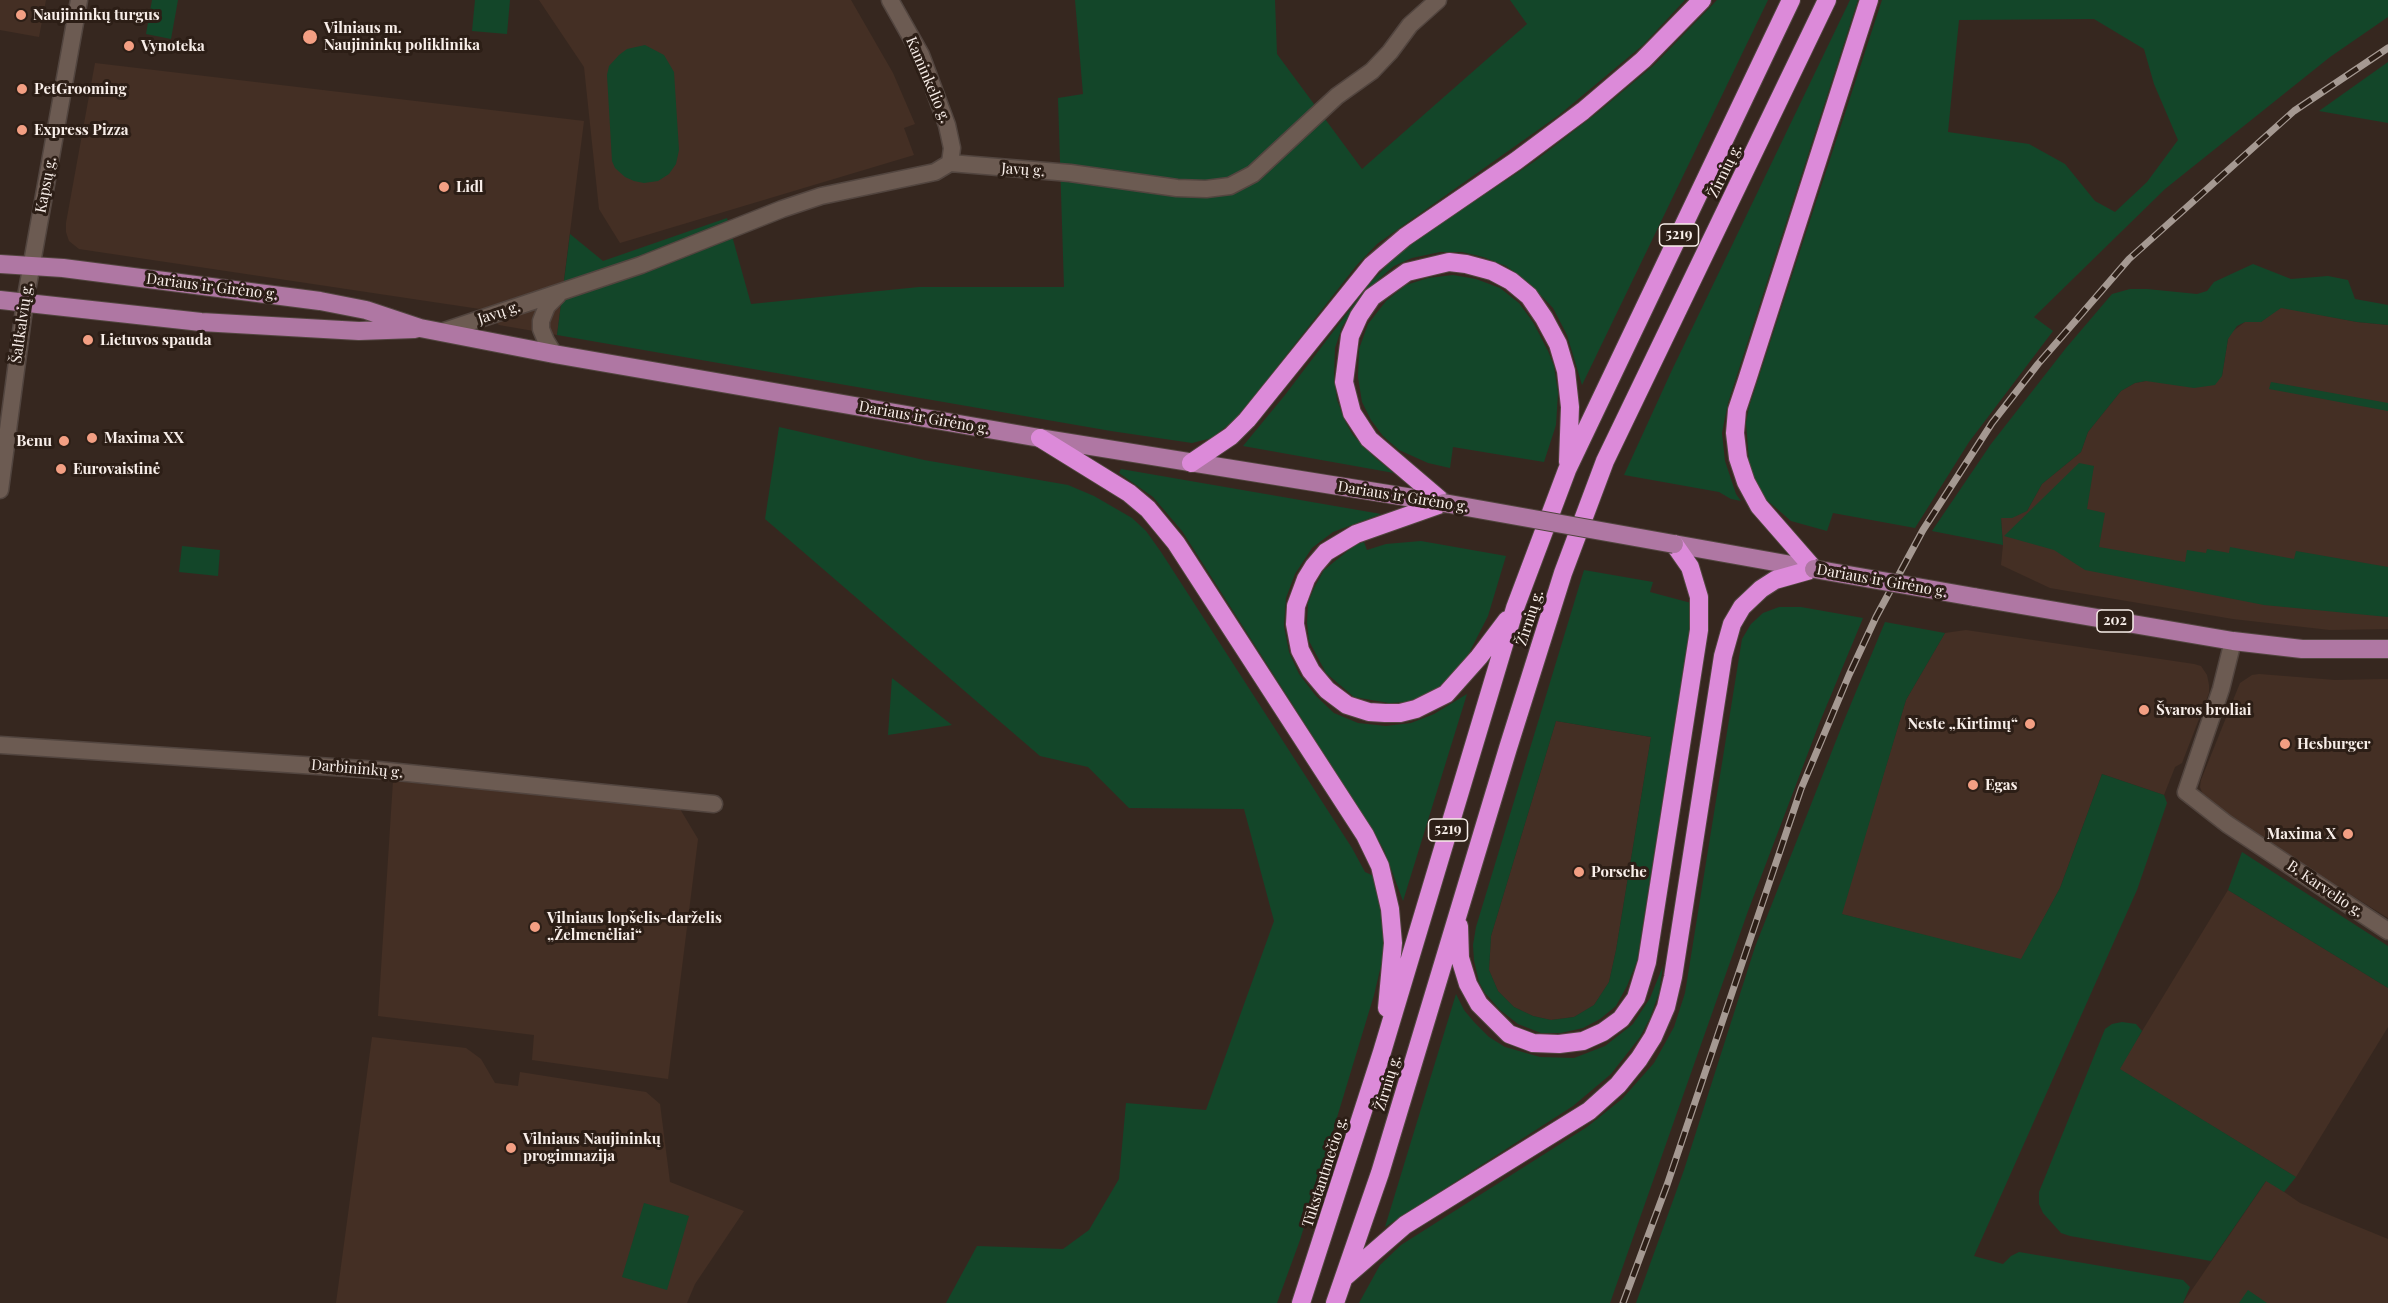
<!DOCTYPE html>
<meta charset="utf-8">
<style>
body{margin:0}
canvas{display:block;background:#36271f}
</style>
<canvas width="2388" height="1303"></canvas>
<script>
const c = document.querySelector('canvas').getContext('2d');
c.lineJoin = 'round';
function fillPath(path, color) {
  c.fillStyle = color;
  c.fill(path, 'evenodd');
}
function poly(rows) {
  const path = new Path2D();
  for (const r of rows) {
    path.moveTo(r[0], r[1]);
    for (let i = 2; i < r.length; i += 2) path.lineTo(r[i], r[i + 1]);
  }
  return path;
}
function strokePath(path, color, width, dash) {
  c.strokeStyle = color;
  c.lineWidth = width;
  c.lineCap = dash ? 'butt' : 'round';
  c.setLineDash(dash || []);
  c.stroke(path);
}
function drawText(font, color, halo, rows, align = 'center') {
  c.font = font + ' "Playfair Display",serif';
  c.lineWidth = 6;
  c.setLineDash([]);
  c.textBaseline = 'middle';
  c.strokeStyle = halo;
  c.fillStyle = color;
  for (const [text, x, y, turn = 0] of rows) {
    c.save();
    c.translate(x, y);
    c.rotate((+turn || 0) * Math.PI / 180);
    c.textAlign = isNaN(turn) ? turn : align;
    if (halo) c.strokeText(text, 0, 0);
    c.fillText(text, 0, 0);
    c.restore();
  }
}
fillPath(poly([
 [0,0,46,0,39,37,0,30],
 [539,0,851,0,893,73,915,124,904,128,914,155,620,243,599,209,584,67],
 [95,63,584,121,557,335,499,325,480,309,79,249,69,241,66,232,66,223],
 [2281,307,2357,322,2388,325,2388,629,2330,630,2233,619,2050,588,2001,565,2003,545,2001,518,2027,511,2042,484,2081,452,2088,432,2121,391,2135,383,2146,381,2222,376,2228,339,2232,332,2245,322,2261,322],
 [1966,630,2194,664,2201,666,2207,675,2209,685,2209,693,2182,763,2175,767,2164,795,2102,774,2060,888,2021,960,1841,914,1906,700,1945,633],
 [2259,674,2335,680,2388,679,2388,918,2247,830,2204,798,2200,787,2201,780,2240,683,2252,675],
 [1556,721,1651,737,1616,950,1609,982,1594,1005,1574,1017,1551,1020,1533,1016,1514,1007,1498,991,1489,970,1491,936],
 [393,781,680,809,698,839,668,1079,532,1060,534,1035,378,1016],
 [2228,890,2388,988,2388,1027,2296,1177,2119,1069],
 [372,1037,466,1048,481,1059,495,1083,518,1086,520,1072,646,1092,660,1104,670,1182,744,1211,695,1284,687,1303,336,1303],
 [2267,1180,2300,1203,2388,1239,2388,1303,2183,1303]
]), '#442f24');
fillPath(poly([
 [152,0,178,0,171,39,146,34],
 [475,0,510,0,507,34,472,31],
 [1075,0,1275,0,1277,54,1362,169,1527,24,1510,0,1685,0,1643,45,1559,115,1377,244,1356,266,1248,404,1234,420,1212,438,1192,443,1111,431,557,335,570,234,603,261,727,218,751,304,919,287,1064,287,1058,98,1083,94],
 [1717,0,1768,0,1582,385,1567,335,1553,308,1528,282,1506,266,1483,257,1462,252,1440,252,1412,258,1394,266,1379,279,1359,301,1342,327,1335,348,1334,378,1337,400,1346,423,1353,435,1373,456,1394,473,1243,446,1285,395,1370,283,1394,258,1418,239,1535,161,1597,113,1654,65],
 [1850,0,1858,0,1728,403,1722,433,1725,461,1736,494,1741,501,1731,499,1719,492,1624,475,1672,370],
 [1882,0,2388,0,2388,17,2330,57,2165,189,2034,317,2053,331,1969,442,1915,528,1833,513,1827,531,1791,521,1768,501,1756,483,1749,461,1746,423,1749,407],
 [2094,19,2144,49,2154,84,2178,140,2147,182,2115,212,2095,201,2065,164,2029,144,1948,132,1959,20],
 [645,45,664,55,674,72,679,150,676,164,669,174,658,181,644,183,634,181,625,177,615,168,612,161,607,75,609,66,619,55,627,49],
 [2388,62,2388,123,2319,111],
 [2253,264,2291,279,2328,276,2348,280,2355,299,2388,305,2388,325,2357,322,2281,308,2261,322,2245,322,2237,326,2228,339,2222,376,2215,385,2194,388,2146,381,2135,383,2121,391,2088,432,2081,452,2042,484,2027,511,2012,518,2001,518,2003,545,1932,531,1991,444,2066,348,2112,294,2130,289,2147,289,2197,294,2207,291,2214,282],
 [1453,275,1476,279,1500,288,1519,303,1533,322,1548,351,1554,366,1558,393,1556,425,1544,462,1453,447,1450,468,1428,463,1399,450,1383,436,1371,420,1362,402,1358,377,1359,349,1368,324,1386,301,1406,285,1428,278],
 [2271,382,2388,403,2388,411,2269,389],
 [779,427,924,460,1068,485,1094,496,1132,518,1146,531,1161,552,1352,848,1365,872,1376,877,1385,934,1383,957,1374,995,1300,1240,1277,1303,946,1303,977,1246,1063,1249,1089,1230,1119,1179,1126,1103,1206,1110,1274,921,1244,809,1129,808,1088,767,1040,756,765,519],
 [2079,463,2094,466,2087,509,2105,513,2099,547,2185,562,2187,550,2206,553,2207,549,2229,553,2230,547,2294,559,2296,551,2388,567,2388,617,2264,605,2085,570,2054,550,2004,536],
 [1121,469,1381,514,1333,532,1312,548,1295,574,1286,598,1284,626,1289,652,1299,674,1316,696,1334,713,1358,723,1386,726,1411,723,1434,714,1467,694,1403,901,1384,850,1369,824,1182,531,1153,497,1119,473],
 [1421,541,1506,556,1488,616,1469,653,1453,675,1435,690,1407,702,1389,703,1354,697,1326,673,1309,641,1307,623,1308,603,1314,588,1324,570,1355,545,1364,542,1367,550,1386,544],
 [182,546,220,550,218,576,179,572],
 [1584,570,1653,582,1650,592,1691,603,1691,620,1637,961,1627,986,1616,1006,1600,1019,1583,1028,1561,1033,1541,1033,1518,1024,1500,1010,1485,993,1479,982,1474,961,1473,945,1476,927],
 [1556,721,1651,737,1616,950,1609,982,1594,1005,1574,1017,1551,1020,1533,1016,1514,1007,1498,991,1489,970,1491,936],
 [1779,607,1801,607,1863,618,1819,724,1748,911,1610,1303,1359,1303,1380,1265,1401,1245,1587,1127,1622,1099,1654,1063,1674,1027,1685,993,1742,639,1751,624,1763,613],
 [1885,622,1945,633,1906,700,1842,914,2021,959,2060,888,2102,774,2164,795,2167,803,2137,890,1974,1256,2003,1264,2011,1256,2019,1252,2183,1280,2190,1287,2183,1303,1636,1303,1684,1170,1755,947,1843,723],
 [892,678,952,725,888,735],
 [2242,852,2388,946,2388,988,2228,890],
 [1663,966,1659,993,1650,1018,1640,1037,1611,1074,1573,1106,1385,1227,1456,994,1464,1010,1474,1022,1489,1037,1505,1047,1540,1057,1574,1058,1605,1046,1633,1024,1650,998],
 [2122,1022,2136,1024,2142,1031,2120,1069,2296,1177,2284,1192,2266,1181,2211,1261,2070,1236,2061,1233,2043,1213,2039,1204,2039,1192,2105,1029,2112,1024],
 [644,1203,689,1216,667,1290,622,1277],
 [2248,1290,2267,1303,2239,1303]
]), '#134629');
const street = poly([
 [890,0,921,55,947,125,952,148,950,163],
 [441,332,641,265,782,209,821,196,935,172,950,163,1070,173,1177,188,1206,189,1230,186,1253,174,1337,96,1372,71,1390,52,1410,25,1438,0],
 [554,354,546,341,541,329,541,321,547,306,558,295],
 [0,490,25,302,79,0],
 [2233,641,2221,689,2186,792,2227,824,2388,931],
 [0,745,378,770,714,804]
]);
const primary = poly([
 [0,264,63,268,320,301,366,310,420,328,554,354,1040,438,1444,503],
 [0,300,201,322,359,331,415,329],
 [1674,544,1814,569],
 [1974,597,2233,641,2302,649,2388,649]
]);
const highway = poly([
 [1040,438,1129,493,1148,509,1176,543,1365,835,1380,866,1390,909,1393,943,1387,1008],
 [1191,463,1231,436,1247,420,1372,265,1405,237,1516,161,1583,111,1643,60,1702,0],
 [1444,503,1369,439,1352,413,1344,382,1350,336,1359,316,1372,297,1407,272,1449,262,1466,264,1492,271,1511,281,1529,296,1544,318,1558,344,1566,371,1570,407,1568,462],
 [1444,503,1356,534,1326,552,1314,566,1306,579,1296,606,1295,624,1300,650,1311,671,1327,690,1347,705,1369,712,1385,713,1400,713,1416,709,1446,694,1479,657,1507,620],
 [1459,926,1460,958,1468,984,1479,1004,1509,1034,1533,1043,1559,1044,1583,1041,1603,1032,1621,1019,1636,998,1647,962,1699,630,1699,597,1690,567,1674,544],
 [1345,1277,1405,1225,1589,1111,1618,1085,1639,1059,1653,1037,1666,1007,1673,977,1723,656,1732,624,1742,607,1761,589,1775,580,1814,569,1759,506,1746,482,1738,458,1735,433,1737,410,1747,380,1869,0],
 [1301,1303,1382,1052,1515,608,1567,470,1791,0],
 [1335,1303,1380,1173,1508,748,1563,573,1605,461,1827,0]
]);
strokePath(street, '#52453f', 19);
strokePath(primary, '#52453f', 20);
strokePath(highway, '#52453f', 20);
strokePath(street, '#6c5b52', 16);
strokePath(primary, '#af77a3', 18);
strokePath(highway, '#dc8ad9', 18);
const rail = poly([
 [1623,1303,1667,1185,1801,789,1849,675,1876,617,1923,530,1992,423,2038,364,2129,259,2294,111,2388,48]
]);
strokePath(rail, '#a59992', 7);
strokePath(rail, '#2c1e16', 4.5, [14]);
const primaryBridge = poly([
 [1444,503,1674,544],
 [1814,569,1974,597]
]);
strokePath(primaryBridge, '#52453f', 20, []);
strokePath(primaryBridge, '#af77a3', 18);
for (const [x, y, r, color] of [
 [21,15,6,"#f39f83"],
 [310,37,8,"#f39f83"],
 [129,46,6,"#f39f83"],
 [22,89,6,"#f39f83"],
 [22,130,6,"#f39f83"],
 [444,187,6,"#f39f83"],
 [88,340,6,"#f39f83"],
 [92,438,6,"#f39f83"],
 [64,441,6,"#f39f83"],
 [61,469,6,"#f39f83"],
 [2144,710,6,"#f39f83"],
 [2030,724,6,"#f39f83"],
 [2285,744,6,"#f39f83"],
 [1973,785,6,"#f39f83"],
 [2348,834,6,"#f39f83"],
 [1579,872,6,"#f39f83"],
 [535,927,6,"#f39f83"],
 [511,1148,6,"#f39f83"]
]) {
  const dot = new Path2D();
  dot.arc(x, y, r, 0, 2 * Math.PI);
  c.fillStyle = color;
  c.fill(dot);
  strokePath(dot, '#2c1e16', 2);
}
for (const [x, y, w] of [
 [1679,235,39],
 [2115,621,36],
 [1448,830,39]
]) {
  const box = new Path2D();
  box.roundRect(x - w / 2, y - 11, w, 22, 4.5);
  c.fillStyle = '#2c1e16';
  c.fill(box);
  strokePath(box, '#f8eee9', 1.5);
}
drawText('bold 14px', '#f8eee9', null, [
 ["5219",1679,235],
 ["202",2115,621],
 ["5219",1448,830]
]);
drawText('bold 15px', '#f8eee9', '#2c1e16', [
 ["Naujininkų turgus",33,15],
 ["Vilniaus m.",324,28],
 ["Naujininkų poliklinika",324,45],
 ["Vynoteka",141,46],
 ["PetGrooming",34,89],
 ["Express Pizza",34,130],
 ["Lidl",456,187],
 ["Lietuvos spauda",100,340],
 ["Maxima XX",104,438],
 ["Benu",52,441,"right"],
 ["Eurovaistinė",73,469],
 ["Švaros broliai",2156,710],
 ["Neste „Kirtimų“",2018,724,"right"],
 ["Hesburger",2297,744],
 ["Egas",1985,785],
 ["Maxima X",2336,834,"right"],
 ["Porsche",1591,872],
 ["Vilniaus lopšelis-darželis",547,918],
 ["„Želmenėliai“",547,935],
 ["Vilniaus Naujininkų",523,1139],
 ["progimnazija",523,1156]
], 'left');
drawText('15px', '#f8eee9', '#2c1e16', [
 ["Kaminkelio g.",928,80,67],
 ["Javų g.",1023,170,4],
 ["Žirnių g.",1725,171,-64],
 ["Kapsų g.",46,185,-79],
 ["Dariaus ir Girėno g.",212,287,7],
 ["Javų g.",499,313,-18],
 ["Šaltkalvių g.",22,323,-82],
 ["Dariaus ir Girėno g.",924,418,10],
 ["Dariaus ir Girėno g.",1403,497,9],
 ["Dariaus ir Girėno g.",1882,581,10],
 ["Žirnių g.",1530,618,-72],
 ["Darbininkų g.",357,769,5],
 ["B. Karvelio g.",2325,889,34],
 ["Žirnių g.",1388,1083,-73],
 ["Tūkstantmečio g.",1325,1172,-72]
]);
</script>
